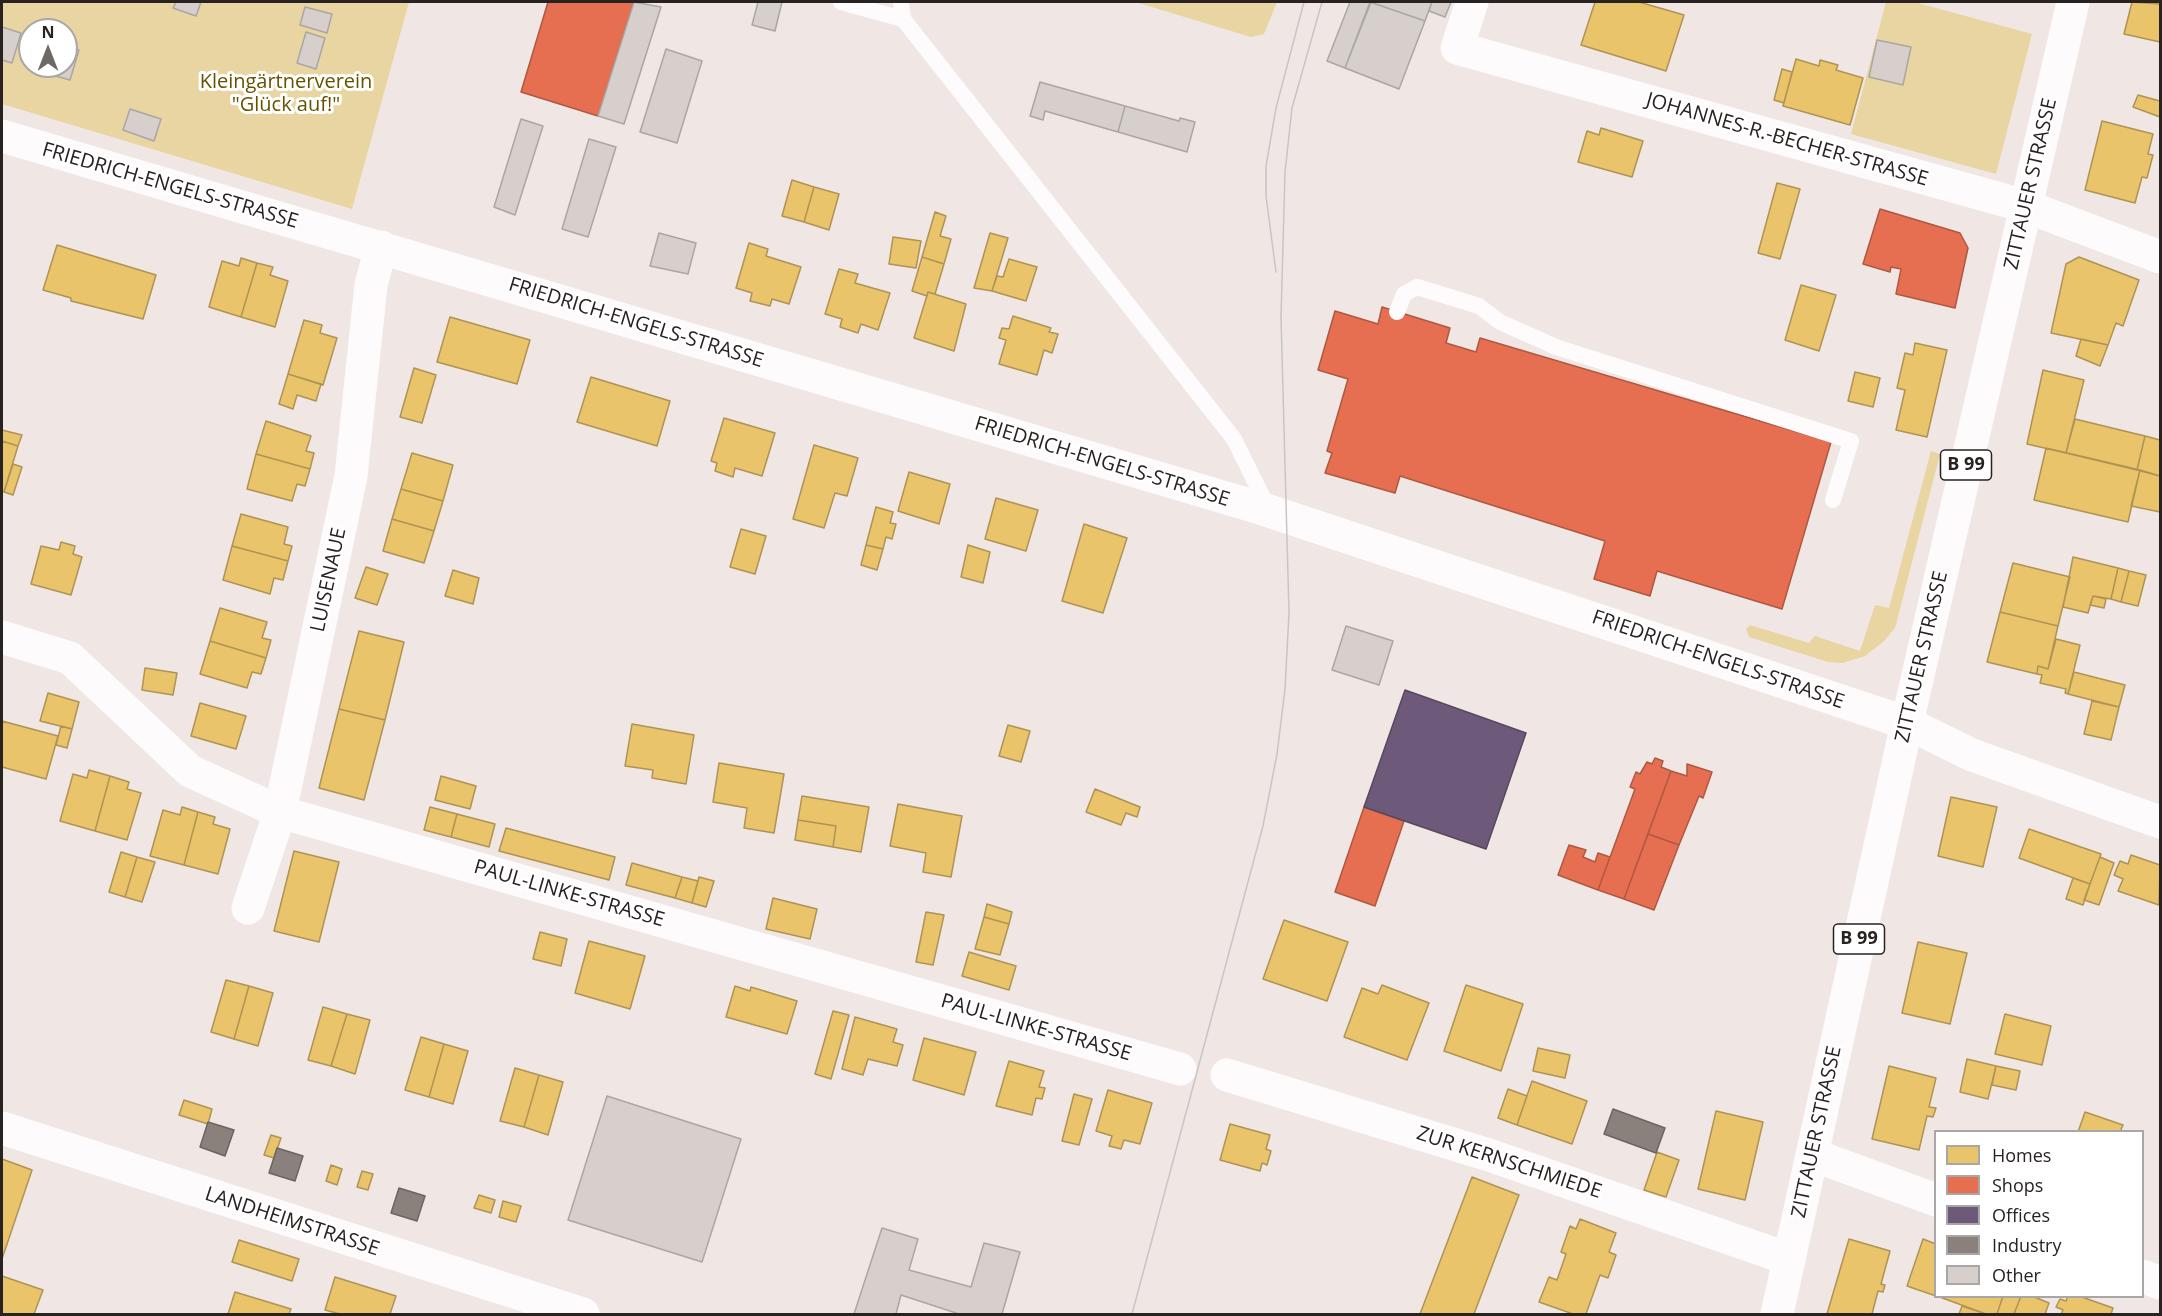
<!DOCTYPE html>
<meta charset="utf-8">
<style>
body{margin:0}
#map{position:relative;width:2162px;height:1316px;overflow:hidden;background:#f0e7e4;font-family:"Open Sans",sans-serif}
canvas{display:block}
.frame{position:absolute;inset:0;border:3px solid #282220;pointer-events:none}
.legend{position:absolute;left:1934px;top:1130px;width:210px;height:168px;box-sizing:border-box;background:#fff;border:2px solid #a9a7a6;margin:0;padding:8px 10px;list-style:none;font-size:18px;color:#282220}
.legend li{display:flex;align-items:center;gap:12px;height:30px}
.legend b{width:30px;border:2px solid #a9a7a6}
.north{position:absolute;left:18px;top:18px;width:60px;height:60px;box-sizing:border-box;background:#fff;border:2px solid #a9a7a6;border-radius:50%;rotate:0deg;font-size:16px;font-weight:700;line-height:24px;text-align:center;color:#282220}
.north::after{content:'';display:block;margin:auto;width:21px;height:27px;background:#6e6765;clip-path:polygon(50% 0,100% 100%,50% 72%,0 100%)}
</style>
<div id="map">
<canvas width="2162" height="1316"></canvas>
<div class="frame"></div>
<ul class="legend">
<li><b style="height:16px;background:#e9c46a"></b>Homes</li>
<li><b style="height:16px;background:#e76f51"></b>Shops</li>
<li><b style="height:16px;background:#6d597a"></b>Offices</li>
<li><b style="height:16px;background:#8a817c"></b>Industry</li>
<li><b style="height:16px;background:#d6cfcb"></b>Other</li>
</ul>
<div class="north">N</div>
</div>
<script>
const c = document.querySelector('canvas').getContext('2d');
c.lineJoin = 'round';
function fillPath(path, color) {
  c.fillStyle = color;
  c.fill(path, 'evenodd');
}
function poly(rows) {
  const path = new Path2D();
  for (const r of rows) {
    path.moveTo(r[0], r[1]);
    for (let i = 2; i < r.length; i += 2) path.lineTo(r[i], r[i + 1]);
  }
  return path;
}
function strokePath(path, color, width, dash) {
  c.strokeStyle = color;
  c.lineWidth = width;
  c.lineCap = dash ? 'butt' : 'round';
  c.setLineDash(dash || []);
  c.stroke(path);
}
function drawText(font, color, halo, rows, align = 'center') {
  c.font = font + ' "Open Sans",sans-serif';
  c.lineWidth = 6;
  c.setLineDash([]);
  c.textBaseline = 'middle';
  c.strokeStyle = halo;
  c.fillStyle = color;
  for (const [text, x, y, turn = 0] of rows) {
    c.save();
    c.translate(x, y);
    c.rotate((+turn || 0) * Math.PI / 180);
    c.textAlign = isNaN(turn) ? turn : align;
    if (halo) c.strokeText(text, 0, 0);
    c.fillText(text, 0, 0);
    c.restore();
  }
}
fillPath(poly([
 [2,2,409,2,352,209,2,104],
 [30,30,66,30,66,66,30,66],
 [1135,2,1277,2,1264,34,1251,37],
 [1886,2,1914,2,2032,34,1996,174,1851,134],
 [1931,451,1940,454,1895,628,1883,642,1865,656,1843,663,1828,662,1749,637,1746,629,1750,625,1809,643,1815,636,1860,651,1875,605,1889,608]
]), '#e8d5a1');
const homes = poly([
 [1595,2,1639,2,1684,15,1666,71,1581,45,1595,2],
 [2132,2,2160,4,2160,42,2124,34,2132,2],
 [1796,59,1819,66,1820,60,1838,65,1836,70,1863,78,1850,125,1783,106,1796,59],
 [1782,69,1792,72,1784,103,1774,100,1782,69],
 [2138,95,2160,101,2160,117,2133,107,2138,95],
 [2102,121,2153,134,2148,154,2153,155,2147,178,2142,177,2135,203,2085,190,2102,121],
 [1601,128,1643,141,1632,177,1578,162,1587,131,1599,135,1601,128],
 [792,180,814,187,804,222,782,216,792,180],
 [1777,183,1800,189,1780,259,1758,253,1777,183],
 [814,187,839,194,829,230,804,222,814,187],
 [935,212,946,216,940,236,951,239,944,264,922,257,935,212],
 [990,233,1008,238,992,291,974,288,990,233],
 [893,237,921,241,916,268,889,264,893,237],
 [749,243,768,249,766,256,801,267,789,304,772,299,770,306,750,301,752,293,736,288,749,243],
 [57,245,156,275,143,319,71,301,71,298,43,290,57,245],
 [922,257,944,264,935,294,928,292,927,296,912,291,922,257],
 [2079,257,2139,280,2123,326,2116,323,2108,345,2051,333,2066,264,2079,257],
 [241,258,257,263,241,317,209,307,222,261,239,266,241,258],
 [1009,259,1037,267,1026,301,992,291,997,276,1003,277,1009,259],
 [257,263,273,267,270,275,288,281,275,327,241,317,257,263],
 [839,269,858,274,855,283,890,293,878,330,861,324,858,333,840,327,842,319,825,314,839,269],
 [1801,285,1836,295,1819,351,1785,340,1801,285],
 [928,292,966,304,954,351,914,338,928,292],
 [1013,316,1051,328,1049,332,1058,334,1052,353,1044,350,1037,375,999,364,1006,340,999,338,1002,328,1009,329,1013,316],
 [450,317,530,340,517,384,437,362,450,317],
 [304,320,322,325,320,333,337,338,323,385,288,374,304,320],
 [2081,339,2108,345,2100,366,2076,356,2081,339],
 [1915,343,1947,350,1927,437,1896,430,1905,390,1897,388,1905,353,1913,355,1915,343],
 [414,368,436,375,422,423,400,417,414,368],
 [2043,370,2084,380,2066,453,2027,444,2043,370],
 [1855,372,1880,378,1873,407,1848,401,1855,372],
 [288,374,321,384,316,401,297,395,293,409,279,404,288,374],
 [591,377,670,401,657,446,577,422,591,377],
 [724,418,775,433,762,476,735,468,733,477,715,471,717,463,711,461,724,418],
 [2075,419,2145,436,2137,470,2066,453,2075,419],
 [266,421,311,436,306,451,314,453,310,469,256,454,266,421],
 [2,430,22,435,18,446,2,441,2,430],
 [2145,436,2160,440,2160,476,2137,470,2145,436],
 [2,441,18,446,4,492,2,491,2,441],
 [814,445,858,458,847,496,835,493,824,528,793,519,814,445],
 [2046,448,2140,470,2128,522,2034,500,2046,448],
 [412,453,453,465,443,501,401,489,412,453],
 [256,454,310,469,305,486,297,484,292,501,247,489,256,454],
 [13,464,22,467,13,495,4,492,13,464],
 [2140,470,2160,476,2160,512,2131,506,2140,470],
 [909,472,950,484,939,524,898,511,909,472],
 [401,489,443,501,434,531,392,519,401,489],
 [996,498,1038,510,1026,551,985,539,996,498],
 [876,507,893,512,890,523,896,524,892,539,886,537,883,549,866,545,876,507],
 [241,514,288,527,284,544,292,546,288,561,232,546,241,514],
 [392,519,434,531,424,563,383,551,392,519],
 [1084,524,1127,538,1103,613,1062,601,1084,524],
 [741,529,766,536,755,574,730,567,741,529],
 [61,542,75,546,73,554,82,557,71,595,31,584,41,546,59,550,61,542],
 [866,545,883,549,877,570,861,565,866,545],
 [968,545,990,552,983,583,961,577,968,545],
 [232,546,288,561,283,580,274,578,270,594,223,580,232,546],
 [2073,557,2118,568,2111,599,2093,596,2088,613,2063,607,2073,557],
 [2013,563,2070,577,2058,626,2000,612,2013,563],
 [366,567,388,574,377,605,355,598,366,567],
 [2118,568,2129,571,2121,602,2111,599,2118,568],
 [453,570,479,578,473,604,445,596,453,570],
 [2129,571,2146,575,2138,606,2121,602,2129,571],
 [2093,596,2106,599,2104,608,2090,605,2093,596],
 [220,608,267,622,262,638,271,640,266,658,210,641,220,608],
 [2000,612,2058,626,2048,669,2038,666,2037,674,1987,662,2000,612],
 [359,631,404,642,385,720,339,709,359,631],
 [2056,639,2080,645,2068,694,2065,693,2066,689,2040,683,2042,675,2037,674,2038,666,2048,669,2056,639],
 [210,641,266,658,261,674,252,672,247,688,200,674,210,641],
 [145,668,177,673,173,695,142,690,145,668],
 [2074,672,2125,685,2119,707,2068,694,2074,672],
 [48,693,79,702,72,729,40,721,48,693],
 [2092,701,2119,707,2111,740,2084,734,2092,701],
 [200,703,246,716,236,749,191,736,200,703],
 [339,709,385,720,364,800,319,788,339,709],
 [2,721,58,736,46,779,2,767,2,721],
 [632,724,694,735,686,784,652,778,653,770,625,766,632,724],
 [1008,725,1030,731,1021,762,999,756,1008,725],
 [61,726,72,729,67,748,56,745,61,726],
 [719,763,784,774,774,833,744,828,747,808,713,802,719,763],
 [89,770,110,776,95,831,60,821,73,774,87,778,89,770],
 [110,776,129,782,127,789,141,793,127,840,95,831,110,776],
 [441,776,476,786,470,809,435,800,441,776],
 [1095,789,1140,807,1137,817,1126,813,1121,825,1086,812,1095,789],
 [802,796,869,807,861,852,833,847,836,826,798,820,802,796],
 [1951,797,1997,807,1983,867,1938,856,1951,797],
 [898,804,962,816,951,877,923,872,926,853,890,846,898,804],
 [182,807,198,812,184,865,150,856,163,810,180,815,182,807],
 [430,807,457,814,451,837,424,830,430,807],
 [198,812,215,817,213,824,230,829,218,874,184,865,198,812],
 [457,814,495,824,489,847,451,837,457,814],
 [798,820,836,826,833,847,795,840,798,820],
 [506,828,615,857,609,880,499,851,506,828],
 [2029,829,2101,854,2090,884,2019,858,2029,829],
 [294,851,339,862,319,942,274,931,294,851],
 [121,852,137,857,125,897,109,892,121,852],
 [2131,855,2160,865,2159,905,2118,891,2123,879,2114,875,2120,861,2128,864,2131,855],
 [137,857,155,862,142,902,125,897,137,857],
 [2100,857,2114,863,2099,905,2084,900,2100,857],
 [632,863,682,877,675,898,626,885,632,863],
 [682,877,698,881,692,903,675,898,682,877],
 [699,877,714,881,706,907,692,903,699,877],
 [2073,878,2090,884,2083,905,2066,899,2073,878],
 [773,898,817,909,810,939,766,929,773,898],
 [987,904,1012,912,1009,924,984,917,987,904],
 [926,912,944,915,933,965,916,962,926,912],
 [984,917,1009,924,1000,955,975,949,984,917],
 [1284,920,1348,942,1327,1001,1263,979,1284,920],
 [540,932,567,939,561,966,533,959,540,932],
 [589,941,645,956,630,1009,575,993,589,941],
 [1918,942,1967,953,1950,1024,1902,1013,1918,942],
 [969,952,1016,966,1009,990,962,976,969,952],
 [226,980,249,986,234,1039,211,1032,226,980],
 [1382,985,1429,1003,1407,1060,1344,1037,1362,988,1378,994,1382,985],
 [1466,985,1523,1004,1501,1071,1444,1051,1466,985],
 [249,986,273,993,258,1046,234,1039,249,986],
 [735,986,750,991,751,987,797,1001,787,1034,726,1017,735,986],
 [323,1007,347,1014,331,1066,308,1060,323,1007],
 [833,1011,849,1015,831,1079,815,1074,833,1011],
 [347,1014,370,1020,355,1074,331,1066,347,1014],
 [2005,1014,2051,1026,2042,1065,1995,1054,2005,1014],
 [855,1017,897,1029,893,1042,903,1045,897,1066,868,1059,863,1075,842,1069,855,1017],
 [421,1037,444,1044,429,1097,405,1090,421,1037],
 [924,1038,976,1052,964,1095,913,1080,924,1038],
 [444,1044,468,1051,453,1104,429,1097,444,1044],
 [1538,1048,1570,1055,1565,1078,1533,1071,1538,1048],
 [1967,1059,1996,1066,1988,1099,1960,1092,1967,1059],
 [1009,1061,1044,1071,1039,1087,1045,1088,1042,1099,1036,1098,1032,1115,996,1106,1009,1061],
 [1889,1066,1936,1078,1929,1107,1936,1108,1933,1117,1927,1116,1919,1150,1872,1139,1889,1066],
 [1996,1066,2020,1071,2016,1090,1992,1085,1996,1066],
 [515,1068,539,1075,524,1127,500,1121,515,1068],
 [539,1075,563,1082,548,1135,524,1127,539,1075],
 [1532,1081,1587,1101,1572,1144,1517,1125,1532,1081],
 [1508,1089,1527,1096,1517,1125,1498,1118,1508,1089],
 [1108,1090,1152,1103,1140,1144,1124,1140,1121,1149,1109,1146,1112,1136,1096,1131,1108,1090],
 [1074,1094,1092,1099,1079,1145,1062,1141,1074,1094],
 [184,1100,212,1109,208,1124,179,1115,184,1100],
 [1716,1111,1763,1122,1745,1200,1698,1189,1716,1111],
 [2085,1112,2123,1125,2120,1132,2078,1132,2085,1112],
 [1230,1124,1270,1135,1266,1149,1271,1151,1267,1165,1262,1163,1260,1171,1220,1160,1230,1124],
 [271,1135,281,1138,274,1158,264,1155,271,1135],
 [1657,1152,1679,1160,1666,1197,1644,1190,1657,1152],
 [2,1159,32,1170,2,1259,2,1159],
 [331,1165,342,1169,337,1185,326,1181,331,1165],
 [362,1171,373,1174,368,1190,357,1187,362,1171],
 [1472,1177,1519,1195,1474,1314,1420,1314,1472,1177],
 [479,1195,495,1200,491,1213,474,1208,479,1195],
 [503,1201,521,1206,516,1222,499,1217,503,1201],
 [1580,1219,1616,1233,1609,1252,1616,1255,1608,1278,1600,1275,1586,1314,1573,1314,1539,1302,1549,1277,1557,1280,1566,1254,1561,1252,1570,1226,1576,1229,1580,1219],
 [1849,1239,1890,1251,1881,1284,1885,1285,1883,1292,1878,1291,1872,1314,1827,1314,1849,1239],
 [1923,1239,1936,1244,1936,1296,1907,1286,1923,1239],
 [239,1240,299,1259,292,1281,232,1262,239,1240],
 [2,1276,43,1290,34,1314,2,1314,2,1276],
 [335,1277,396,1296,390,1314,340,1314,325,1310,335,1277],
 [235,1292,291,1309,289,1314,228,1314,235,1292],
 [1937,1296,2003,1296,1997,1314,1986,1314,1937,1296],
 [2003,1296,2021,1296,2014,1314,1997,1314,2003,1296],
 [2021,1296,2032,1296,2049,1303,2045,1314,2014,1314,2021,1296],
 [2068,1296,2079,1296,2113,1308,2111,1314,2061,1314,2063,1310,2056,1307,2060,1299,2066,1301,2068,1296],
 [1962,1306,1986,1314,1959,1314,1962,1306]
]);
fillPath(homes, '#e9c46a');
strokePath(homes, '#af9354', 1.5);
const shops = poly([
 [548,2,634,2,598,116,521,92,548,2],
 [1880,209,1960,233,1968,248,1955,308,1896,294,1901,269,1891,267,1890,272,1863,264,1880,209],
 [1382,307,1450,328,1446,343,1476,352,1480,338,1831,442,1782,609,1657,571,1650,596,1594,579,1605,541,1400,476,1395,493,1325,473,1332,453,1327,451,1348,379,1318,370,1335,311,1378,324,1382,307],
 [1655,758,1663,761,1661,767,1671,771,1624,899,1598,890,1635,789,1630,787,1636,772,1640,774,1647,762,1652,764,1655,758],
 [1687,764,1712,772,1703,798,1699,796,1679,845,1648,834,1671,771,1687,776,1687,764],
 [1364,807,1404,821,1375,906,1335,892,1364,807],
 [1648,834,1679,845,1654,910,1624,899,1648,834],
 [1569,845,1586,850,1583,857,1595,862,1598,853,1610,857,1598,890,1558,875,1569,845]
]);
fillPath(shops, '#e76f51');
strokePath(shops, '#ae5842', 1.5);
const offices = poly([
 [1405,690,1526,733,1486,849,1364,807,1405,690]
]);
fillPath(offices, '#6d597a');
strokePath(offices, '#58485f', 1.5);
const industry = poly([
 [1613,1109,1665,1128,1656,1153,1604,1134,1613,1109],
 [208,1122,234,1130,225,1156,200,1147,208,1122],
 [277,1148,303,1156,295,1181,269,1173,277,1148],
 [399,1188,425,1196,417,1221,391,1213,399,1188]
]);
fillPath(industry, '#8a817c');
strokePath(industry, '#6d6460', 1.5);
const building = poly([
 [176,2,201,2,196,16,173,8,176,2],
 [634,2,661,7,624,124,598,116,634,2],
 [758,2,782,2,775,31,752,25,758,2],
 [1350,2,1371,2,1345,68,1327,61,1350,2],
 [1370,2,1432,2,1425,21,1370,2],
 [1370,2,1425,21,1399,89,1345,68,1370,2],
 [1432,2,1451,2,1445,17,1429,11,1432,2],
 [305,7,332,14,327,33,300,25,305,7],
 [2,27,21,33,12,63,2,60,2,27],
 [306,32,325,38,316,69,297,63,306,32],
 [1877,40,1911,47,1903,85,1869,77,1877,40],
 [66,46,79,50,70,80,33,70,34,66,66,66,66,46],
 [666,49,702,61,677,143,640,132,666,49],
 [1040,82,1125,106,1118,132,1045,111,1043,120,1030,116,1040,82],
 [1125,106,1179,121,1180,118,1195,122,1187,152,1118,132,1125,106],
 [130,109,161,119,154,141,123,130,130,109],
 [521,119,543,126,515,215,494,207,521,119],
 [589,139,616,147,588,237,562,229,589,139],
 [659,233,696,243,688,274,650,266,659,233],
 [1346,626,1393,641,1379,685,1332,670,1346,626],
 [607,1096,741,1139,702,1262,568,1220,607,1096],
 [882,1228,918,1239,909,1270,971,1287,984,1243,1020,1252,1002,1314,959,1314,901,1295,896,1314,854,1314,882,1228]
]);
fillPath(building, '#d6cfcb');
strokePath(building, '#aca6a3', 1.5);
strokePath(poly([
 [841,2,903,19],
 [901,2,903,19,1234,439,1269,510],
 [1397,312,1404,294,1417,287,1479,306,1500,322,1556,347,1851,441,1833,500]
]), '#fdfbfb', 16);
strokePath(poly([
 [1472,2,1457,48,2025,206,2160,257],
 [2,136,1260,508,1907,723,1972,755,2160,822],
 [2,637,70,658,190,771,280,812,1180,1069],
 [248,908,280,812,351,476,371,285,381,247],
 [1227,1075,1489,1155,1789,1259],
 [2,1128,583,1314],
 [1813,1155,1936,1200],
 [2142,1276,2160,1283]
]), '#fdfbfb', 33);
strokePath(poly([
 [1777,1314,1907,723,2073,2]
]), '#fdfbfb', 33);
strokePath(poly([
 [1276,272,1266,196,1266,166,1276,108,1304,2],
 [1132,1314,1263,826,1277,754,1285,689,1289,613,1281,317,1285,172,1292,108,1322,2]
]), '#c7c5c5', 1.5);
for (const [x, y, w] of [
 [1966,465,51],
 [1859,939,51]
]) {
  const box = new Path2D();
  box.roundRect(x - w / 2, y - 15, w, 30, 4.5);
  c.fillStyle = '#fff';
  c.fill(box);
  strokePath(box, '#282220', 1.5);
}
drawText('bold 18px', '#282220', null, [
 ["B 99",1966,465],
 ["B 99",1859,939]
]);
drawText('20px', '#665300', '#fff', [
 ["Kleingärtnerverein",286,82],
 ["\"Glück auf!\"",286,105]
]);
drawText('20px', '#282220', '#fff', [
 ["JOHANNES-R.-BECHER-STRASSE",1787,140,16],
 ["ZITTAUER STRASSE",2031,184,-77],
 ["FRIEDRICH-ENGELS-STRASSE",170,186,16],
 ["FRIEDRICH-ENGELS-STRASSE",636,323,17],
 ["FRIEDRICH-ENGELS-STRASSE",1102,462,17],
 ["LUISENAUE",329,580,-78],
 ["ZITTAUER STRASSE",1922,657,-77],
 ["FRIEDRICH-ENGELS-STRASSE",1718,660,19],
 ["PAUL-LINKE-STRASSE",569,894,16],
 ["PAUL-LINKE-STRASSE",1036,1028,16],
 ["ZITTAUER STRASSE",1817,1132,-78],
 ["ZUR KERNSCHMIEDE",1509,1163,18],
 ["LANDHEIMSTRASSE",292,1222,18]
]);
</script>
